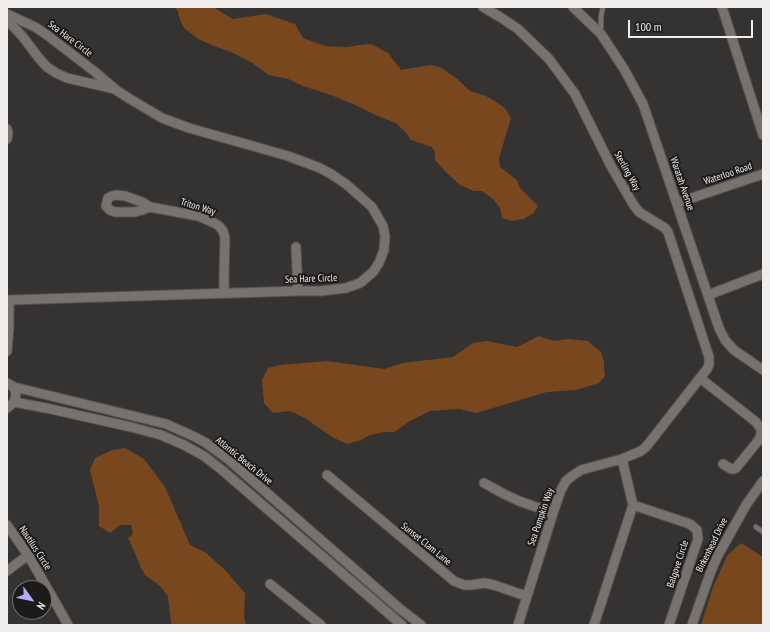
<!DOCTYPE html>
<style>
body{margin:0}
#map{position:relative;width:770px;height:632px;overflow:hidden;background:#353331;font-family:"PT Sans Narrow",sans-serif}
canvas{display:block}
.frame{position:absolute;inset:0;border:8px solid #efeeec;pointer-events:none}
.north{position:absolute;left:12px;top:580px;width:40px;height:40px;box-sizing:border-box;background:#1c1b1a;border:1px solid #706f6e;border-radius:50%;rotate:123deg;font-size:11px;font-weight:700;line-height:16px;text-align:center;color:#efeeec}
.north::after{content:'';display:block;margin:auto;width:14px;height:18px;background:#b2adf9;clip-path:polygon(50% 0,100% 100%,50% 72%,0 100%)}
.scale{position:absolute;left:628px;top:20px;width:125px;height:18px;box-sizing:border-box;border:2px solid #efeeec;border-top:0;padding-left:5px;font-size:12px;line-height:14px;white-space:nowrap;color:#efeeec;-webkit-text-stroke:3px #1c1b1a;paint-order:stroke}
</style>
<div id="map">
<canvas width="770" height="632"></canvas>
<div class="frame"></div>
<div class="north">N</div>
<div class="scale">100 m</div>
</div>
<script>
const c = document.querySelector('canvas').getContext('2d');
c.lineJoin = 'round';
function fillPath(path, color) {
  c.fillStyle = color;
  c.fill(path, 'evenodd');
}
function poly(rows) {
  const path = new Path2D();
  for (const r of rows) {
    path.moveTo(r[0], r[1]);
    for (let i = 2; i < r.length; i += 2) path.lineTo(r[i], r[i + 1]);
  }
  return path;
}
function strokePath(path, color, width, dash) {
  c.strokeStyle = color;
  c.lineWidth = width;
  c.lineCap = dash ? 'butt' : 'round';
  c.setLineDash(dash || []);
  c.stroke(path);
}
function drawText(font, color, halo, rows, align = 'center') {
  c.font = font + ' "PT Sans Narrow",sans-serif';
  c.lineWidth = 4;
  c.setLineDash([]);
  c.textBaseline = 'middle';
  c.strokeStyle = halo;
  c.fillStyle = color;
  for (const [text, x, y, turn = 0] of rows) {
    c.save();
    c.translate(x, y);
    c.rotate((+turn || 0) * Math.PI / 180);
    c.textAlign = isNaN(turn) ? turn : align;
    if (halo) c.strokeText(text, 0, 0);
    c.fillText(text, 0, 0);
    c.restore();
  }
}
fillPath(poly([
 [174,7,214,7,216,9,233,19,266,14,295,24,303,38,325,46,347,47,359,45,371,44,388,53,401,70,430,65,440,67,456,78,470,91,486,96,496,102,505,108,511,118,499,158,500,167,517,180,520,188,538,206,533,214,523,219,512,221,502,218,500,208,493,199,482,191,474,191,460,185,447,173,435,160,435,152,432,147,411,140,406,133,396,123,378,116,353,104,331,95,303,86,288,79,269,75,251,62,231,52,214,46,198,39,184,28,180,20,178,11],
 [539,336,554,341,569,339,588,341,601,352,604,362,604,369,605,376,599,383,576,390,547,392,476,413,460,409,430,411,410,421,394,432,384,432,370,435,361,440,347,444,332,437,305,418,290,411,273,413,264,403,262,380,268,368,279,365,327,361,384,369,403,363,453,357,473,343,487,341,517,347],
 [125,448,144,459,165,487,190,545,205,552,225,570,245,593,244,617,246,625,171,625,171,623,168,596,160,586,145,575,140,566,135,553,128,538,133,534,131,525,120,525,110,533,99,526,99,506,90,470,95,458,112,450],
 [741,543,763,557,763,625,701,625,713,587,727,556]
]), '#78471e');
const service = poly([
 [601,32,601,16,603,7],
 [756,527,763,532]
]);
const minor = poly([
 [483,7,500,17,518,29,549,59,575,94,611,166,633,204,639,212,665,228,668,232,709,357,709,365,707,369,646,447,641,451,634,454,622,459,581,470,572,476,566,481,561,490,553,513,518,625],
 [573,7,601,34,624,69,643,104,719,328,725,340,734,350,763,370],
 [722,7,763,135],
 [7,14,35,27,47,35,95,72,116,90,130,99,162,118,189,128,288,156,320,168,331,174,346,184,372,207,383,226,385,236,384,250,379,263,373,272,360,283,346,288,321,291,298,291,9,300,9,326,7,351],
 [7,20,23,37,38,57,47,67,56,73,67,78,80,81,115,89],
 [7,129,8,133,7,139],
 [677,203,763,174],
 [150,207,142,210,135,212,115,212,110,210,106,206,108,198,112,196,116,195,125,196,142,202,150,207,198,216,214,223,219,226,223,231,225,238,224,277,224,293],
 [296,247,298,291],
 [708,295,763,274],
 [700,378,756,422,761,429,761,435,758,441,736,468,734,469,731,469,723,464],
 [7,383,14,387,16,395,14,402,7,408],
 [14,387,166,424,195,437,206,443,229,460,399,608,421,625],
 [14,402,46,408,131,427,161,435,184,445,204,456,222,470,402,625],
 [327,475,454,581,464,585,472,585,484,583,494,585,526,596],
 [484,483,504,494,519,501,553,513],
 [633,505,690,524,697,530,698,539,669,625],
 [7,525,28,555,58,607,68,625],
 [7,571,28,555],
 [270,584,321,625],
 [594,625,633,505,622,459],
 [692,625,710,574,717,557,746,505,763,481]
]);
strokePath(service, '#545150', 6);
strokePath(minor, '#545150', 11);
strokePath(service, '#757270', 4.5);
strokePath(minor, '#757270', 9);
drawText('10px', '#efeeec', '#1c1b1a', [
 ["Sea Hare Circle",70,39,37],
 ["Sterling Way",627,171,61],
 ["Waterloo Road",728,174,-19],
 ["Waratah Avenue",682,184,71],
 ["Triton Way",198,207,17],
 ["Sea Hare Circle",311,279,-2],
 ["Atlantic Beach Drive",244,461,39],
 ["Sea Pumpkin Way",541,517,-71],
 ["Sunset Clam Lane",426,544,39],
 ["Birkenhead Drive",712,545,-64],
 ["Nautilus Circle",35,548,57],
 ["Balgove Circle",678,564,-72]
]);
</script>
